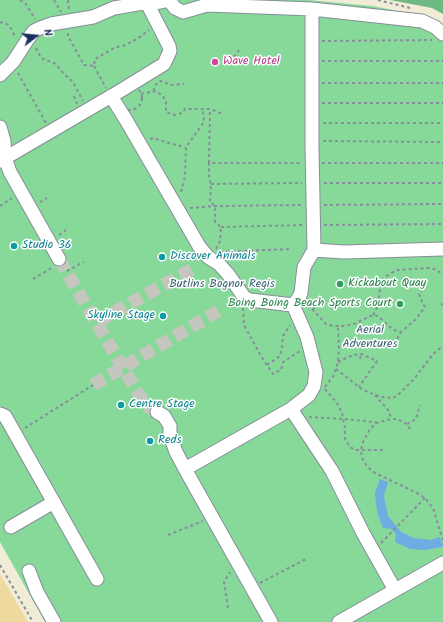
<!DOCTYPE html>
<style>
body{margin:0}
#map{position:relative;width:443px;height:622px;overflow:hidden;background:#f0ecd6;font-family:Kalam,sans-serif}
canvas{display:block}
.north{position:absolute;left:16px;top:16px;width:40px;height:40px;-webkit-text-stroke:3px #fff;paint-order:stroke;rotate:74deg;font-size:11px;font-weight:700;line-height:16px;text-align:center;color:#1b2f5e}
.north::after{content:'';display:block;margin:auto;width:14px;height:18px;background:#1b2f5e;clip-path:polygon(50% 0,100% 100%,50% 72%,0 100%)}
</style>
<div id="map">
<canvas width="443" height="622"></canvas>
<div class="north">N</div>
</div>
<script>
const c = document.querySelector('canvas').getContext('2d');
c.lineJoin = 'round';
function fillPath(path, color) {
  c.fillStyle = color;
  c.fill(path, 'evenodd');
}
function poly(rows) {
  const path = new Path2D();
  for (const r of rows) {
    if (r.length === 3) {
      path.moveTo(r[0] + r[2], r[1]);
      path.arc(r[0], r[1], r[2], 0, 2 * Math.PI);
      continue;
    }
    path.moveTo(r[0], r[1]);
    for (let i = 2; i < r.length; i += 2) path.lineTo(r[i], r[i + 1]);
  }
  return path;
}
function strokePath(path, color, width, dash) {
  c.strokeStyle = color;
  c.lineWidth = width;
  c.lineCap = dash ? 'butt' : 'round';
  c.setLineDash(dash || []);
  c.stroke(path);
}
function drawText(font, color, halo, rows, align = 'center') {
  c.font = font + ' Kalam,sans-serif';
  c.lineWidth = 3;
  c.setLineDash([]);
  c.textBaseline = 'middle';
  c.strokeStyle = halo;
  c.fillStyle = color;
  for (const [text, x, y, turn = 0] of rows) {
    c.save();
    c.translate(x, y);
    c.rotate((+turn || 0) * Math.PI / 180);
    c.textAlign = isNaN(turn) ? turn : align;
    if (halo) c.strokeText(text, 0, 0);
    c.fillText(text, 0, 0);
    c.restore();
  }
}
fillPath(poly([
 [0,0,308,0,372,6,393,10,415,16,443,29,443,622,45,622,0,542]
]), '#87d999');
fillPath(poly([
 [390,0,443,0,443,14,432,8]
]), '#6db981');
fillPath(poly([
 [0,574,28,622,0,622]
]), '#eeda9e');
fillPath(poly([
 [380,479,388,482,384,496,388,516,401,532,414,538,431,540,439,537,443,544,443,547,425,550,410,549,395,542,396,534,391,529,383,528,377,512,375,493]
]), '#6face1');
strokePath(poly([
 [59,259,145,405,157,412],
 [97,322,194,268],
 [93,385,218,311]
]), '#c5c6be', 13, [13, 6]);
const minor = poly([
 [147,0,148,5,169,0,175,8,183,12,207,5,312,9,422,21,435,27,443,34],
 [0,75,13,62,28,39,34,31,40,28,51,24,93,17,114,8,143,3,148,5,169,46,170,51,164,64,120,91,0,161],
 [111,96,126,120,199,246,208,257,219,264,228,274,244,297,250,300,293,305,307,337,316,372,314,386,309,395,291,409,332,471,363,533,395,590],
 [0,127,4,141,5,158,10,172,59,259],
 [314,250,344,252,443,249],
 [293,305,298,299,301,293,304,267,314,250,312,148,312,9],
 [157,412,164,416,170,426,170,435,176,452,185,469,291,409],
 [0,414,5,416,97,579],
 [185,469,271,622],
 [11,527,54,502],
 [29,571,37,592,54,622],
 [339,622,443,563]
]);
strokePath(minor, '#868e9a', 15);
strokePath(poly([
 [20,0,26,4,35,19],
 [54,0,61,12],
 [68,0,69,11],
 [378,0,410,8],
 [0,22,9,25,16,38],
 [68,33,68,36,84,65,94,66,95,59,116,47,123,46,137,39,149,30],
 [322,41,432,40],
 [36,48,41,58,56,64,63,73,73,82,83,101],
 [234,57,239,50],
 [322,61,443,61],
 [94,66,106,88],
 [18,73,46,123],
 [322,83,443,83],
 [130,98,12],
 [154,91,154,87,158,82,161,81,171,85,184,84],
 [141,94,154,91,162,95,166,101,166,112,174,115,182,113,185,109,210,109,223,114],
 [74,96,77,104],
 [322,103,443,103],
 [323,123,443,123],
 [150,139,153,138,169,143,185,147],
 [323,141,443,142],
 [209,163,210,109],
 [322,163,443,163],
 [324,183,443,183],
 [211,184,302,183],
 [181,192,185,176,186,147,204,122,203,109],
 [40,202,47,198],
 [324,205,443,204],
 [0,206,12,198],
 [190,208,215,206,303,205],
 [324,225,443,224],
 [221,227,304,225],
 [59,235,66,230],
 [216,249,220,241,221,227,215,222,215,206,210,202,211,184,209,179,209,163,302,163],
 [220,252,290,249],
 [67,271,84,262],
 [33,279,53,267],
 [441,305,443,304],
 [307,306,313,310,326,324,333,326,343,326,354,324,373,315,378,316,390,327,396,331,401,332,416,319,425,307,423,304,419,294,422,291],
 [243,308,244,325,261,356,273,374,281,370,283,362,300,351],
 [313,310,317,301],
 [373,315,378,306,380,289,382,283,384,278,390,274,397,270,427,268,434,269,443,274],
 [394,344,401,332],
 [360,359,361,354],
 [338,362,353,355,361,354,377,361,359,387],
 [267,365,280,356,282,347,283,336,290,325],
 [336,369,363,390,381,397,392,398,397,396,414,379,433,354,443,346],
 [325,387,334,375,338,362,339,348,338,327],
 [325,389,337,403,342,413,345,428,345,439,350,447,355,450,384,450],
 [375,395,389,411,391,419],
 [309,417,344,419,375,422,376,423],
 [407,424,416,419,420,405],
 [25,428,93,385],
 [410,429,407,424,397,419,391,419,376,423,370,429,363,442,361,450,362,458,366,465,373,472,417,493,425,498,433,508,443,541],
 [168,535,203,521],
 [381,543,425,498],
 [0,565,33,622],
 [260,583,308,558],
 [228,608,224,582,230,572]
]), '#868e9a', 2, [3, 3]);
strokePath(minor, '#fff', 13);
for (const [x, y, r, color] of [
 [215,62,4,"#d1479c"],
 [14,246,4,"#0f9aa8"],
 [162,257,4,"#0f9aa8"],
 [340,284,4,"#2e9e5b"],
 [400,304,4,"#2e9e5b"],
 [163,316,4,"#0f9aa8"],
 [121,405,4,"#0f9aa8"],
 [150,441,4,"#0f9aa8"]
]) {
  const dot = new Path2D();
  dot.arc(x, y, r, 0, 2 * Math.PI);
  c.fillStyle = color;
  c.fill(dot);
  strokePath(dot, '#fff', 1.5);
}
drawText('12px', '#b23c85', '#fff', [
 ["Wave Hotel",223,62]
], 'left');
drawText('12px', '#0d838f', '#fff', [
 ["Studio 36",22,246],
 ["Discover Animals",170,257],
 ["Skyline Stage",155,316,"right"],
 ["Centre Stage",129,405],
 ["Reds",158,441]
], 'left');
drawText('12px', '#27864d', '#fff', [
 ["Kickabout Quay",348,284],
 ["Boing Boing Beach Sports Court",392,304,"right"]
], 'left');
drawText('12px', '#3b6270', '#fff', [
 ["Butlins Bognor Regis",222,285],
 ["Aerial",370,331],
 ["Adventures",370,345]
]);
</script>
